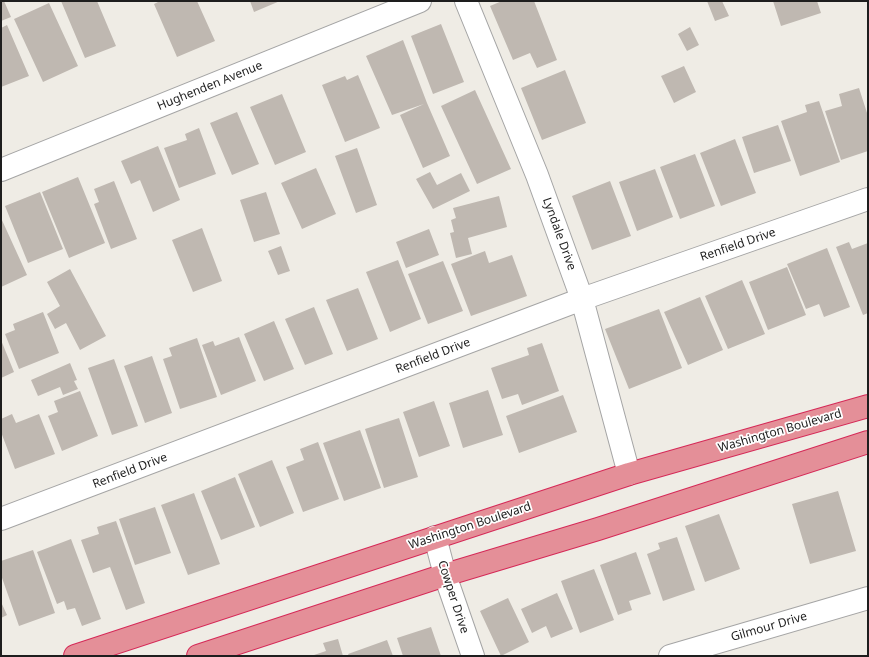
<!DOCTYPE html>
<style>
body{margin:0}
#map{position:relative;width:869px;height:657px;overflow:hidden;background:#efece5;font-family:"Noto Sans",sans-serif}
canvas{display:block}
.frame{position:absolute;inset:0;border:2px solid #1e1e1e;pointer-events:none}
</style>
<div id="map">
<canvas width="869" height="657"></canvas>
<div class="frame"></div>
</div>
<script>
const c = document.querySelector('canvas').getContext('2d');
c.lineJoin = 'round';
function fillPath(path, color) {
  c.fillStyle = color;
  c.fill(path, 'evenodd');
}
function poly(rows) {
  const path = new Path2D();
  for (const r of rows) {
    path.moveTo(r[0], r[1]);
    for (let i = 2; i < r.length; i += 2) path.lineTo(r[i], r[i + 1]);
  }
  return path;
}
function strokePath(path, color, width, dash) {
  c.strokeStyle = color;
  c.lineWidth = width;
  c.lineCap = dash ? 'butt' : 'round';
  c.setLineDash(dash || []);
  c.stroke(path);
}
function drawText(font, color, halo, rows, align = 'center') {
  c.font = font + ' "Noto Sans",sans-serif';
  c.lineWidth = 3.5;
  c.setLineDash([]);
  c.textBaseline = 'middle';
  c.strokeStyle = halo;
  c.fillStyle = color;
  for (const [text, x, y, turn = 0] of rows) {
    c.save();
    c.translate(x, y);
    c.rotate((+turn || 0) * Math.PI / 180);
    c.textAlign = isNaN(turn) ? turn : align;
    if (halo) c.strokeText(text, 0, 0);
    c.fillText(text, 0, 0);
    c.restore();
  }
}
fillPath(poly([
 [1,1,4,1,11,17,1,21],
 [61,1,97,1,116,46,85,58],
 [160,1,197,1,215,41,177,57,154,4],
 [250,1,280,1,254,12],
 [502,1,534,1,557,60,537,68,530,53,513,60,490,6],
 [707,1,722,1,729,16,715,21],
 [773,1,817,1,821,13,781,26],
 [49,3,78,66,43,82,14,19],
 [441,24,464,82,433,94,411,36],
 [7,25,29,76,1,87,1,28],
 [690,27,699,45,687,51,678,34],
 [403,40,427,103,450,156,423,168,400,115,424,104,392,115,366,56],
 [684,66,696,92,674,103,661,76],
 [565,70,586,123,542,140,521,88],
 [358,75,380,128,345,142,322,85,345,76,347,80],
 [859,88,868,116,868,151,841,160,825,111,842,106,839,94],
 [475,90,511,169,477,184,441,106],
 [282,94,306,152,275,165,250,107],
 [819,101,840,162,800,176,781,121,807,112,805,105],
 [237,112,259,164,232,175,210,123],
 [778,125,791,161,754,173,742,137],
 [199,128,216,174,179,188,164,148,187,140,185,134],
 [735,139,756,193,721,206,700,153],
 [158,146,180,200,153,212,140,180,131,184,121,161],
 [357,148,377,205,356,213,335,156],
 [695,154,715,206,680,219,660,167],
 [316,168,336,214,302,229,281,183],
 [655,169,673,217,637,231,619,182],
 [430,172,437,185,461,173,470,191,433,209,416,179],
 [78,177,105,243,69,258,42,192],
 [114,181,137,239,111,249,94,204,99,202,94,189],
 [610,181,631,236,592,250,572,196],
 [40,192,63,249,28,263,5,206],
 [266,192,280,234,254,242,240,200],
 [499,196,507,227,468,238,472,254,456,258,450,233,454,232,451,220,456,218,453,208],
 [1,218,27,275,1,287],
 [202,228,222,281,193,292,172,240],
 [429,229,439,255,406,268,396,242],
 [849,242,852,249,868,243,868,313,863,315,836,247],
 [281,246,290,271,278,275,268,251],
 [827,248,850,307,824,317,819,304,806,309,787,264],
 [485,251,489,263,512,255,527,296,471,316,451,264],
 [398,260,421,319,390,332,366,272],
 [443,261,463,311,428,324,408,274],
 [787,267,806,315,768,330,749,282],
 [70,269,106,336,80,350,66,323,55,329,47,314,60,306,47,282],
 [742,280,765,334,728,349,705,296],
 [358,288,378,339,347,351,326,300],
 [700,297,723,350,688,365,664,312],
 [314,307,333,354,305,365,285,319],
 [659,309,682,368,629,389,605,329],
 [43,312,59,353,19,369,5,334,15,330,13,324],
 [274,321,294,369,264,381,244,334],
 [239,337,256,381,221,395,202,345,213,341,215,346],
 [197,338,217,397,180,409,163,359,172,356,169,348],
 [1,340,14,372,1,378],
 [542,343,559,391,522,405,518,394,502,399,491,368,529,355,527,348],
 [152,356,172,413,145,423,124,366],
 [114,359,138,426,112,435,88,368],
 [70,363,77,380,74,381,78,389,63,395,60,387,38,396,31,380],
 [488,390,503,435,463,448,449,403],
 [80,391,98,436,62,451,48,416,58,412,54,401],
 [563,395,577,432,519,453,506,416],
 [434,401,450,446,419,457,403,412],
 [12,414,16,423,39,414,55,454,15,469,1,432,1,419],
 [399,418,418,477,384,488,365,429],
 [360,430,381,488,344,501,323,443],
 [318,442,339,499,303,512,286,467,304,460,300,449],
 [272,460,294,513,260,527,238,474],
 [235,477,255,527,221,540,201,491],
 [838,491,856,551,810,564,792,504],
 [194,493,220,564,188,575,161,505],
 [155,507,171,553,135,565,119,519],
 [719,514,740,569,705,582,685,526],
 [116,521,145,603,126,610,110,567,93,573,81,540,99,534,97,527],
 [677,537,695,590,663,601,647,554,660,549,658,543],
 [71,539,101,619,82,626,75,608,67,610,64,601,57,604,37,552],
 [33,550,55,613,19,626,1,575,1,561],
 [636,552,651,594,629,601,632,610,618,615,600,565],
 [594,569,614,620,580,633,561,581],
 [557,593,573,629,551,638,546,626,532,633,521,609],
 [508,598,529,642,501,656,480,611],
 [1,602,7,615,1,618],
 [431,627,441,656,403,656,397,638],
 [338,639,343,656,311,656,326,651,323,643],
 [387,640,393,656,349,656,348,654]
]), '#bfb8b1');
const street = poly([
 [466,1,537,175,582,299,629,474],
 [1,170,420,1],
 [1,519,582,299,868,199],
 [435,537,445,575,473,656],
 [670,656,868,598]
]);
const highway = poly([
 [75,656,629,474,868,406],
 [198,656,445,575,598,529,868,442]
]);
strokePath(street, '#a5a5a5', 24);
strokePath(highway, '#d52957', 24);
strokePath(street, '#fff', 22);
strokePath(highway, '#e48f98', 22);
drawText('12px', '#1e1e1e', '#fff', [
 ["Hughenden Avenue",210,86,-22],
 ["Lyndale Drive",559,234,70],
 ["Renfield Drive",738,245,-19],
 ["Renfield Drive",433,356,-21],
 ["Washington Boulevard",780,431,-16],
 ["Renfield Drive",130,471,-21],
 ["Washington Boulevard",470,526,-18],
 ["Cowper Drive",453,597,72],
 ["Gilmour Drive",769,627,-16]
]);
</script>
